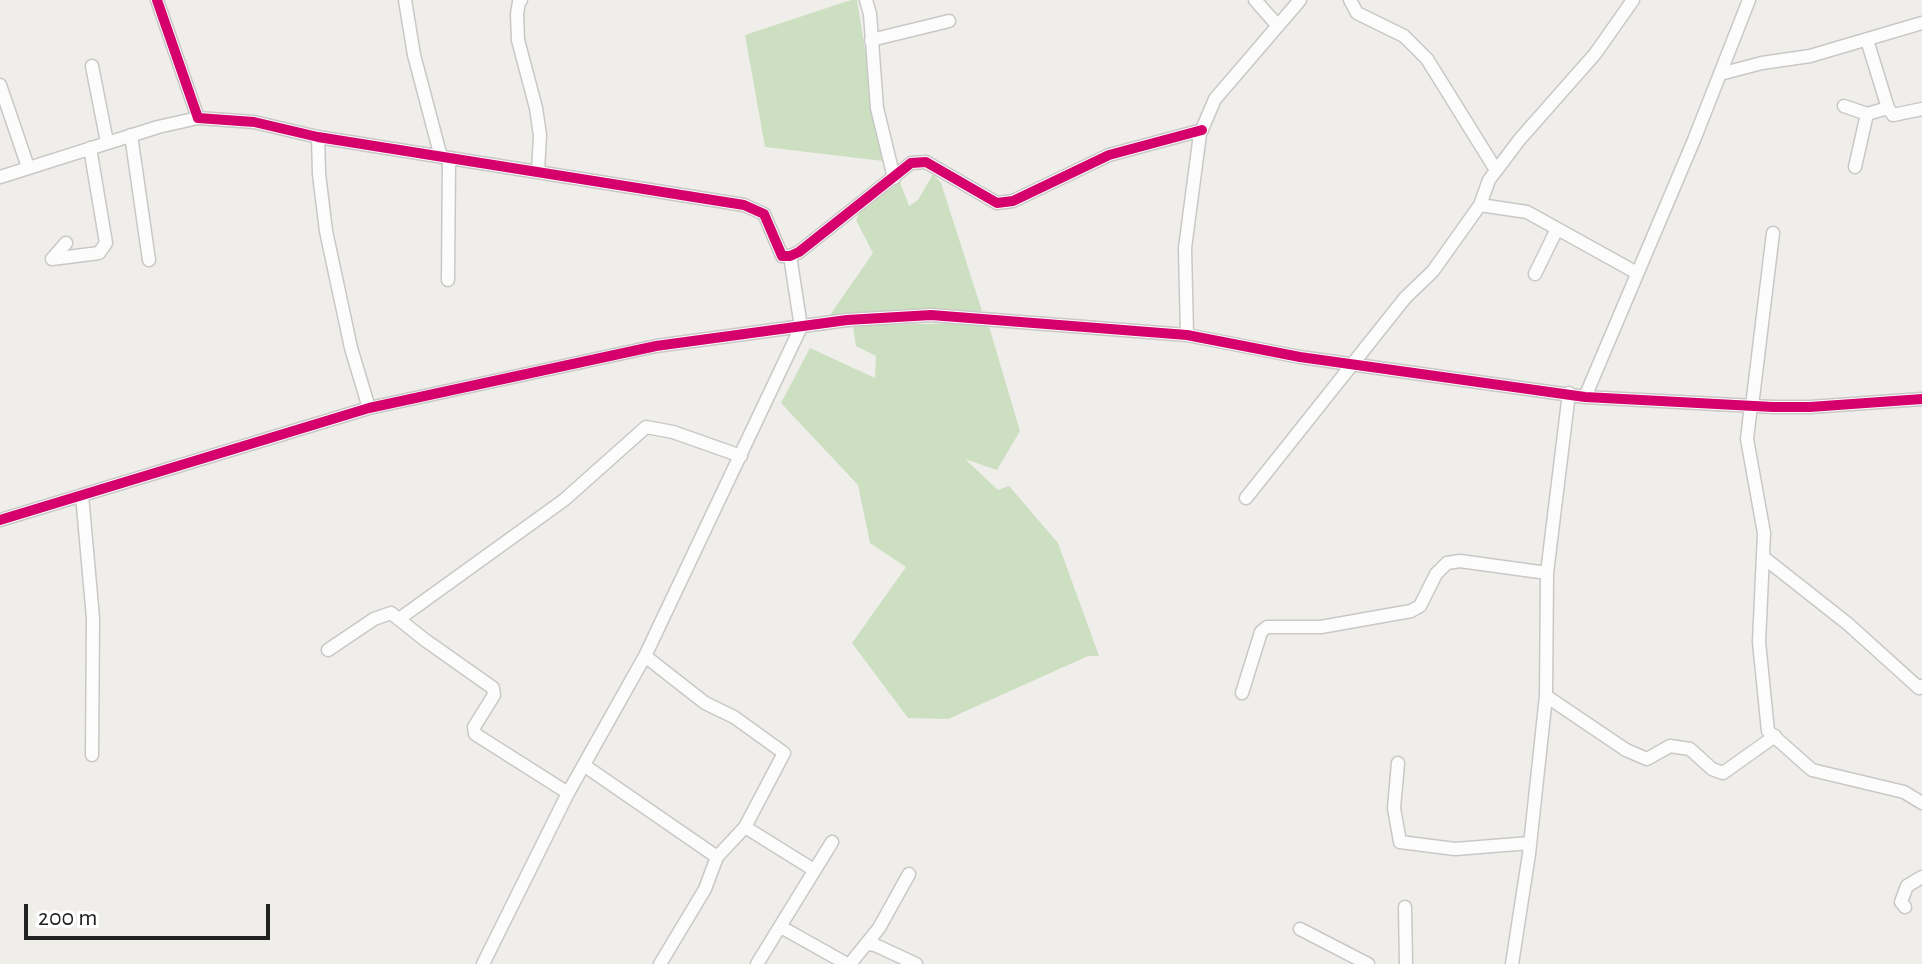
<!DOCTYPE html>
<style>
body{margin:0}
#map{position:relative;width:1922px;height:964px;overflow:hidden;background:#f0eeeb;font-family:"Alegreya Sans",sans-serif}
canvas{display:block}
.scale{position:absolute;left:24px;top:904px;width:246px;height:36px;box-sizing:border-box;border:4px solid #222;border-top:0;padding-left:10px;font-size:24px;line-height:28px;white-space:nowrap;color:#222;-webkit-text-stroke:6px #fff;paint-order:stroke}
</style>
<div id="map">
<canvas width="1922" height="964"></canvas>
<div class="scale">200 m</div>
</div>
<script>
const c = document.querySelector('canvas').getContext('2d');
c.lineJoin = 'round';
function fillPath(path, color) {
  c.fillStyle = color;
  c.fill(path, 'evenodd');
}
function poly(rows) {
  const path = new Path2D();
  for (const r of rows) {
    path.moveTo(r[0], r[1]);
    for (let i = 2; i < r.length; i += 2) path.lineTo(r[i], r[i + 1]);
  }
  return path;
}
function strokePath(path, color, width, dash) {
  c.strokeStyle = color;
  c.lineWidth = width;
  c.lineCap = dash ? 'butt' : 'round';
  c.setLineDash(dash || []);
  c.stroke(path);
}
fillPath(poly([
 [851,0,857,0,883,161,765,147,745,35],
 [933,174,941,183,982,311,830,315,873,253,856,220,860,211,900,182,909,206,918,200],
 [988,323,1020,431,997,470,965,459,998,490,1009,486,1058,543,1099,656,1088,656,948,719,908,718,852,643,906,567,870,543,858,485,781,403,810,348,875,378,876,356,856,346,853,325]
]), '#ccdfc0');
const minor = poly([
 [157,0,198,118,254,122,318,137,744,205,764,214,782,256,790,256,799,252,911,163,926,162,997,203,1013,201,1109,155,1202,130],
 [405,0,414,55,441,157],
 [521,0,519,2,517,14,518,40,536,108,540,135,538,172],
 [866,0,870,14,877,108,894,178],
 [1255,0,1278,26],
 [1350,0,1357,13,1404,36,1427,59,1496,170],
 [871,40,949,21],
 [92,66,107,142],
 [1720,74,1762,63,1810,56,1922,23],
 [0,85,28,167],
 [1844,106,1867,114,1888,108,1867,40],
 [1888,108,1893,115,1922,109],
 [131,135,149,260],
 [318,137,319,174,326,231,351,348,369,408],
 [1855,167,1867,114],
 [0,177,158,127,198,118],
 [1480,205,1527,212,1637,273],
 [66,243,52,259,99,253,106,243,90,148],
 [1535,274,1557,229],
 [448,280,449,158],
 [1187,335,1185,248,1200,134,1215,99,1300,0],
 [1585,397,1694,140,1749,0],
 [1751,405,1747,439,1764,533,1759,642,1768,731,1812,770,1904,792,1922,803],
 [1752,406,1773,233],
 [82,495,93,618,92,755],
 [1246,498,1405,298,1433,271,1480,205,1489,180,1520,139,1595,54,1633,0],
 [0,520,369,408,656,346,847,320,931,315,1187,335,1300,357,1585,397,1773,407,1810,407,1922,399],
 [1763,557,1848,624,1919,688,1922,686],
 [399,619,564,500,646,427,673,432,741,456],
 [328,650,374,619,391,613,425,640,493,688,494,695,474,727,475,734,568,793],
 [645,656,705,703,734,717,784,753,745,827,717,857,705,889,660,964],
 [1242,693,1261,632,1267,627,1321,627,1411,611,1420,606,1436,574,1447,563,1460,561,1547,573],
 [1546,696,1626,750,1647,759,1670,746,1690,749,1712,769,1723,773,1775,736],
 [1398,763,1394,808,1400,842,1455,849,1530,843],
 [585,766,717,857],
 [745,827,814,870],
 [1405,907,1406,964],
 [1905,907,1901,902,1907,886,1922,877],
 [781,927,847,964],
 [1300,929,1368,964],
 [866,944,875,945,916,964],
 [483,964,568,793,645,656,801,327,790,256],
 [757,964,832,842],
 [850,964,879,928,909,874],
 [1512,964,1529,854,1546,696,1547,573,1569,393]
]);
strokePath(minor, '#c9c8c7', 15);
strokePath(minor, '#fdfcfc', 12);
strokePath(poly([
 [157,0,198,118,254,122,318,137,744,205,764,214,782,256,790,256,799,252,911,163,926,162,997,203,1013,201,1109,155,1202,130],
 [0,520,369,408,656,346,847,320,931,315,1187,335,1300,357,1585,397,1773,407,1810,407,1922,399]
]), '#d6006c', 10);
</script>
